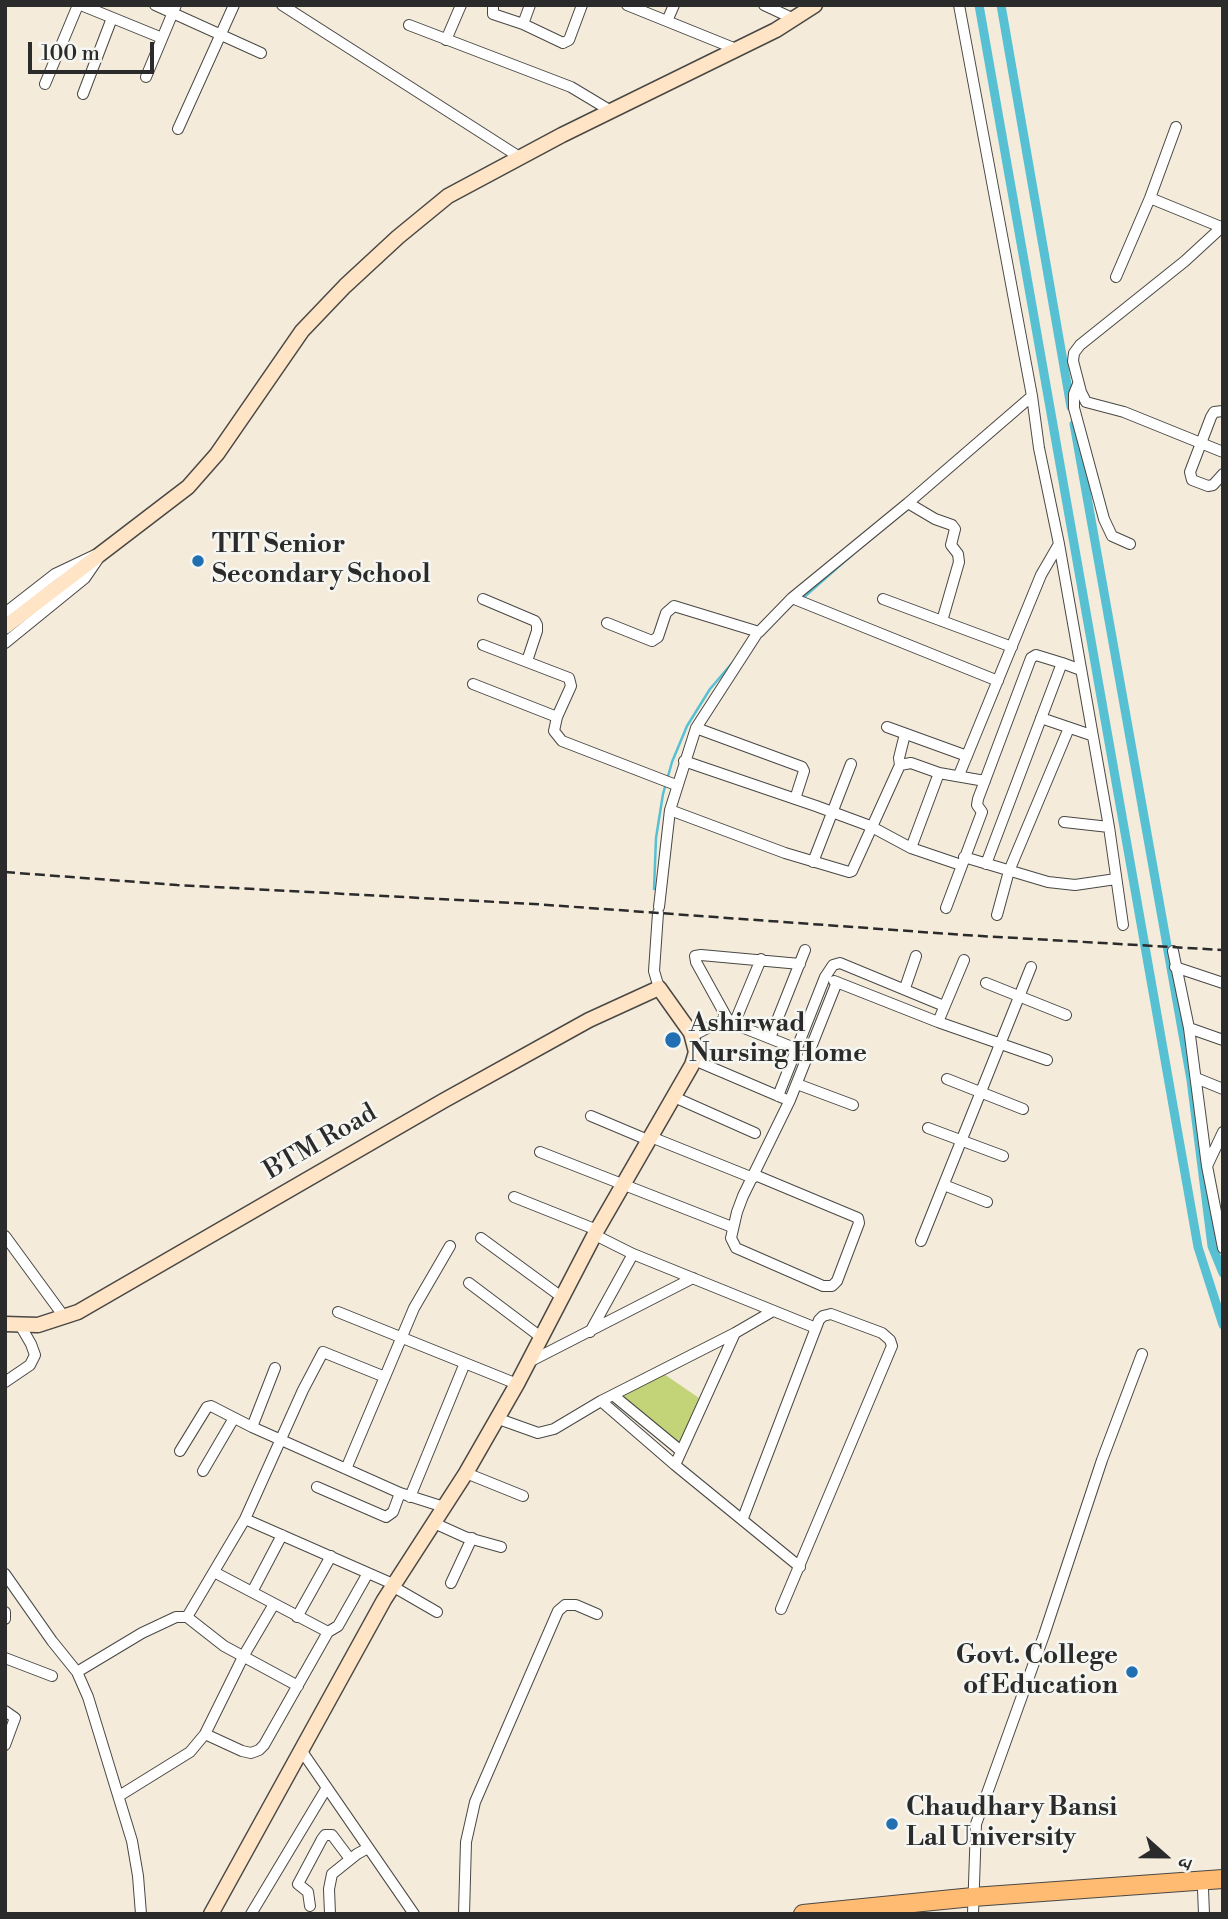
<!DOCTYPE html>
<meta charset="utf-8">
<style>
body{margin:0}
#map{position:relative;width:1228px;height:1919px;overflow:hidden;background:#f4ebdb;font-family:"Libre Bodoni","Noto Serif Devanagari",serif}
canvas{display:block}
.frame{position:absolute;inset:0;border:7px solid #2b2b2b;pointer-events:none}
.north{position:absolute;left:1130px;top:1821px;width:70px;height:70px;-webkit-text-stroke:5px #f6f6f2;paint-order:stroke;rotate:111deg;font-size:19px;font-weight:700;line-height:28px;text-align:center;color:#2b2b2b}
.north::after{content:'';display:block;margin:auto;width:24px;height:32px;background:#2b2b2b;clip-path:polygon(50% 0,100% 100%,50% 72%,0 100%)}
.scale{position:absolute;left:28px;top:42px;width:126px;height:32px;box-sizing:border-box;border:4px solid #2b2b2b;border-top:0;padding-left:9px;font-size:21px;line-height:24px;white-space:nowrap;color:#2b2b2b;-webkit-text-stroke:5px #f6f6f2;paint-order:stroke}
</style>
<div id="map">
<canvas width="1228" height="1919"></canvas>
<div class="frame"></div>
<div class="north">उ</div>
<div class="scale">100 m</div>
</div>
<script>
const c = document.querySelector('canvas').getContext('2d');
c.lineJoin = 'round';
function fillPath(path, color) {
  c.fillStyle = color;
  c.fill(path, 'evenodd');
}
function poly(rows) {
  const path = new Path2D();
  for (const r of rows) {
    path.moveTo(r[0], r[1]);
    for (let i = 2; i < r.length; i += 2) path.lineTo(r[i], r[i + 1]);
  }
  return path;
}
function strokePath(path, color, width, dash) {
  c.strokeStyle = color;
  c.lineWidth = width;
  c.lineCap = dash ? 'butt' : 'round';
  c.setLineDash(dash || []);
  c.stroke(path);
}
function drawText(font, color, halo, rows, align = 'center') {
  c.font = font + ' "Libre Bodoni",serif';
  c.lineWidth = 5;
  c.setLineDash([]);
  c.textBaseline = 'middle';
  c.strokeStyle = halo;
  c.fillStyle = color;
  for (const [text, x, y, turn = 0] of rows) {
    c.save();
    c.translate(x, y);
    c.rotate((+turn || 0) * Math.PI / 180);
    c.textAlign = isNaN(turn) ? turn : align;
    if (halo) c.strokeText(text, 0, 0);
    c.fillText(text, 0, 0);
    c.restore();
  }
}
fillPath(poly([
 [664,1374,699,1398,679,1444,622,1397]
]), '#c2d477');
strokePath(poly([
 [803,598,853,554],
 [654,889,656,838,663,794,672,762,687,726,710,689,733,662]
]), '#57c1d3', 2.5);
strokePath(poly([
 [979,5,1198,1247,1223,1325],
 [1001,5,1071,407],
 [1074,424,1191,1080,1212,1246,1223,1273]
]), '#57c1d3', 9);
const street = poly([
 [81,5,162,38],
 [155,5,261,53],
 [282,5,521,158],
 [493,5,493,14,523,24],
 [530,5,523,24,563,43,569,40,582,5],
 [627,5,736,49],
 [764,5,794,19],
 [959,5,1032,396,1039,448,1059,544,1109,827,1123,925],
 [667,21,674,5],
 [409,25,571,87,611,111],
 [446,40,461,5],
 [146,77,176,5],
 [45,84,78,5],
 [83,94,112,18],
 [178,129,234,5],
 [1150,198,1221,227],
 [1223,226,1185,261,1080,345,1074,353,1073,361,1081,392,1086,402,1124,412,1223,452],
 [1116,277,1150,198,1176,127],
 [1078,384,1074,394,1074,408,1104,519,1112,536,1130,544],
 [1223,411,1214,412,1211,417,1190,472,1192,480,1208,486,1213,485,1223,474],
 [908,503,935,519,952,525,955,529,951,545,958,554,959,562,942,621],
 [792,598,998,681],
 [483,599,535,621,537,625,537,631,527,661],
 [883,599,1012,647],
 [5,613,55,574,95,555],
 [607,623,652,641,658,637,666,613,674,606,759,632,792,598,908,503,1032,396],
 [5,643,85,578,98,559],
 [483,645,569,678,571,686,557,717,554,731,562,741,676,785],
 [473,684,557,717],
 [1041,718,1091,735],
 [887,727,967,756],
 [696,728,802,767,804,771,795,799],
 [684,761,816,806,870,826,911,848,961,865],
 [900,765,899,758,905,734],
 [959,775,1041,575,1059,544],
 [670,810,785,853,849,872,852,871,900,765,911,763,939,773,985,781],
 [1064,822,1109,827],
 [911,848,939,773],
 [964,857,1048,882,1075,885,1116,879],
 [813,862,851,764],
 [986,864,1062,663,1081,670],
 [659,907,670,810,696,728,758,632],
 [946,908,982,812,977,805,978,799,1031,658,1036,655,1062,663],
 [658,913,654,971,659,988],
 [997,915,1009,871,1069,728],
 [1173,951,1189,1028,1207,1166,1223,1248],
 [1175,967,1223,983],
 [834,981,938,1022,1047,1060],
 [986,983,1066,1015],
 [905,988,916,956],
 [727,1018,696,962,695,956,701,955,800,964],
 [938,1022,964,960],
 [734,1024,761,959],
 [1189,1028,1223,1040],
 [692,1036,727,1018,734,1024,797,1049],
 [770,1038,805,950],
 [694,1060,783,1098],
 [1196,1078,1223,1089],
 [947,1079,1023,1109],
 [797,1084,853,1105],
 [778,1096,825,977,833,965,840,963,944,1006],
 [674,1097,755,1133],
 [591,1116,648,1140],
 [928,1128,1003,1156],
 [651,1137,753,1178],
 [540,1152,732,1227],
 [1207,1166,1223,1132],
 [755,1175,858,1218,859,1223,837,1281,832,1286,823,1286,736,1248,731,1238,737,1212,743,1196,790,1100,837,982],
 [944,1185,987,1202],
 [514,1197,597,1230],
 [595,1235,633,1254,816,1328],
 [5,1236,65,1318],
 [481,1238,563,1298],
 [921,1241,1031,967],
 [469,1283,542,1338],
 [338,1312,517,1384],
 [590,1332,633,1254],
 [529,1362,693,1278],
 [5,1382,30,1365,35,1355,31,1344,20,1325],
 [613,1395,681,1451],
 [601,1401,675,1465,800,1567],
 [496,1418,538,1433,554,1429,601,1401,735,1333,773,1311],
 [252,1427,275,1368],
 [180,1451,207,1407,211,1406,252,1427,400,1493,444,1507],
 [675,1465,735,1333],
 [346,1469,414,1308,450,1246],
 [203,1471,234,1418],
 [466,1473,523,1496],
 [317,1487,386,1517,393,1512,400,1493],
 [410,1497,465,1363],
 [743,1518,819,1320,823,1316,831,1314,882,1333,890,1340,892,1346,781,1609],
 [245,1519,393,1584],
 [434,1523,465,1537,501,1547],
 [214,1572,328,1632],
 [5,1574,52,1641,77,1672,88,1697,132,1841,138,1876,141,1914],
 [451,1583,472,1538],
 [392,1586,437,1612],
 [252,1592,282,1535],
 [5,1612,5,1619],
 [187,1617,224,1646,298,1686],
 [297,1617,331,1556],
 [5,1658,52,1676],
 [77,1672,142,1633,176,1617,187,1617,245,1519,303,1390,323,1352,385,1377],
 [5,1711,15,1718,5,1745],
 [205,1734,242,1751,251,1753,259,1750,264,1745,328,1632,338,1626,368,1573],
 [301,1750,414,1914],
 [119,1796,190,1752,205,1734,244,1655,274,1604],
 [1203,1889,1204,1914],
 [310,1906,308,1892,298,1884,322,1839,325,1835,332,1835,350,1859],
 [251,1914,326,1789],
 [330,1914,329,1889,332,1874,357,1854,368,1848],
 [464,1914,466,1842,475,1802,558,1611,565,1605,576,1605,597,1614],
 [973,1914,976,1824,1044,1635,1102,1460,1142,1354]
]);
const secondary = poly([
 [5,627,188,487,217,454,302,331,345,286,398,237,448,196,562,135,776,30,815,5],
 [5,1324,38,1325,78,1312,443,1101,589,1020,659,988,691,1033,696,1052,692,1065,597,1230,517,1384,466,1473,384,1600,211,1914]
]);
const highway = poly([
 [803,1914,973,1897,1223,1879]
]);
strokePath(street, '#494845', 12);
strokePath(secondary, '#494845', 17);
strokePath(highway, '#494845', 20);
strokePath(street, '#fff', 10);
strokePath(secondary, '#ffe4c6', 14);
strokePath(highway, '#ffbb71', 18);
strokePath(poly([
 [5,872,177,885,534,904,964,935,1223,950]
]), '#2b2b2b', 2.5, [10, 5]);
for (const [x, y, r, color] of [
 [198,561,7,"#1f6fb2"],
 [673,1040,9,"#1f6fb2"],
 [1132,1672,7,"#1f6fb2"],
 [892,1824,7,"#1f6fb2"]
]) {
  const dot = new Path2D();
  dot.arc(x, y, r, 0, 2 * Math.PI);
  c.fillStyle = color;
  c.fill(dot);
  strokePath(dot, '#f6f6f2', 2.5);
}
drawText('bold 26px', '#2b2b2b', '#f6f6f2', [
 ["TIT Senior",212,546],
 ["Secondary School",212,576],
 ["Ashirwad",689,1025],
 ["Nursing Home",689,1055],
 ["Govt. College",1118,1657,"right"],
 ["of Education",1118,1687,"right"],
 ["Chaudhary Bansi",906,1809],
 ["Lal University",906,1839]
], 'left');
drawText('26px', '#2b2b2b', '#f6f6f2', [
 ["BTM Road",321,1143,-30]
]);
</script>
